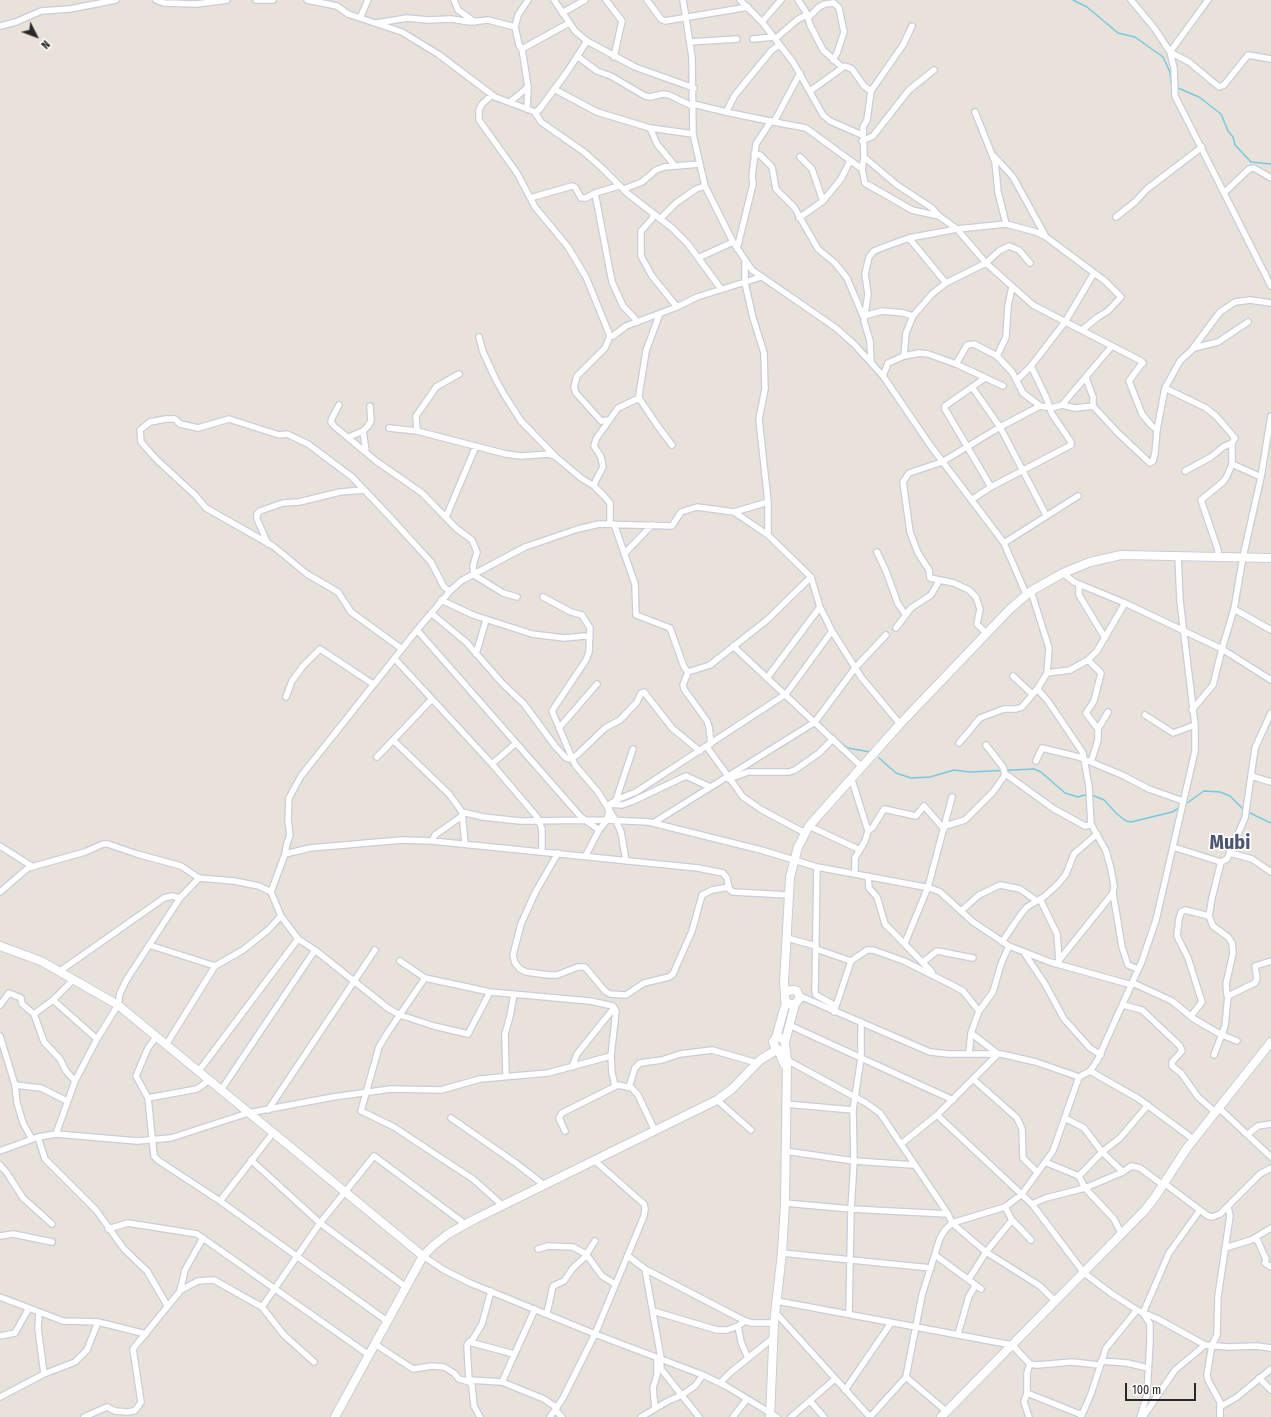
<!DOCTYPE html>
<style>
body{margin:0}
#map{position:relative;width:1271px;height:1417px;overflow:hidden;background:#e9e2db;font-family:"Fira Sans Condensed",sans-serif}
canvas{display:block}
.north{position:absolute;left:16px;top:16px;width:40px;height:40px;-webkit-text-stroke:3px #fff;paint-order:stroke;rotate:132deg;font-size:11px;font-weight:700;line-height:16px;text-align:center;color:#282828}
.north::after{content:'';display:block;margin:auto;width:14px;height:18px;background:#282828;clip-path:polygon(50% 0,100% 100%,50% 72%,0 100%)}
.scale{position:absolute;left:1125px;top:1383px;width:71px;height:18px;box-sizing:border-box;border:2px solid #282828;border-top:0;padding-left:5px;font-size:12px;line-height:14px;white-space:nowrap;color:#282828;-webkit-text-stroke:3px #fff;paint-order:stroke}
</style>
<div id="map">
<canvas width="1271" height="1417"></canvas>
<div class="north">N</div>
<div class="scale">100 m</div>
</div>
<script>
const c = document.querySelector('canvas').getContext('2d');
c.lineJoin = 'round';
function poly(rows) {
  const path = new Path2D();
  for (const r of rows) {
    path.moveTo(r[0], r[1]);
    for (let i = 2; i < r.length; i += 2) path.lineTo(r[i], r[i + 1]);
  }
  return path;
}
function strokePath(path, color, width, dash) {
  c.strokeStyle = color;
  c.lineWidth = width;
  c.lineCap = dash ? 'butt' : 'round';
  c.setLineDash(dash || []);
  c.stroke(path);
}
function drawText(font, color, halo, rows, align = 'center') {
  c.font = font + ' "Fira Sans Condensed",sans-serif';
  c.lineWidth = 3.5;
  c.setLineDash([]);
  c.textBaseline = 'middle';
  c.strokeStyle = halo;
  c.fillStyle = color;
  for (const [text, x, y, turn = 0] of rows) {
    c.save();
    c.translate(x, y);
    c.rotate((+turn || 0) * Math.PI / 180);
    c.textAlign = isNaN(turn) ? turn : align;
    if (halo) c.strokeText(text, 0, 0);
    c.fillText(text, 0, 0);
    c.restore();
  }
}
strokePath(poly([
 [1073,0,1087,7,1118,33,1135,37,1163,57,1170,72,1171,82],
 [1178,88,1199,97,1221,114,1228,131,1233,137,1235,145,1251,162,1271,164],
 [839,741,848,748,870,752],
 [879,758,896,773,911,778,930,777,954,770,970,772,1034,769,1041,772,1065,793,1078,797,1088,794],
 [1092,795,1104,800,1117,814,1126,821,1131,822,1172,812,1179,808],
 [1187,803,1204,791,1220,792,1230,796,1244,810],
 [1248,812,1271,823]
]), '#77c9e1', 1.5);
const street = poly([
 [156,0,164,3,197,4,227,0],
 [256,0,273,0],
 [307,0,337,6,348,14,402,32,438,54,495,97,535,112,541,122,584,152,602,168,627,193,672,228,688,244,721,289],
 [454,0,458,10,475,22],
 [554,0,575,31,587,41,635,67,694,88],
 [606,0,622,21,614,57],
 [647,0,661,19,665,21,748,7],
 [683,0,692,57,693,134,705,186,733,242,752,270,836,328,854,344,883,376,930,445,1004,543,1026,594],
 [740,0,762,22,793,62,823,115,830,121,862,135],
 [798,0,806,12,810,25,823,50,842,67],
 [1131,0,1155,29,1170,52,1174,68,1175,96,1271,286],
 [1208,0,1170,52,1189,62,1219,87,1224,85,1248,55,1271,59],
 [562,13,585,0],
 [360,18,368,0],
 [808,18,819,7,825,4,834,3,839,8,844,32,837,53,833,60],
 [762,22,781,0],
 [377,23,407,18,428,20,451,19,470,22,488,20,515,27],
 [0,26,16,22,41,11,70,9,116,0],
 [912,26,903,45,871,91,867,120,863,127,864,157,862,169,865,183,912,210,939,216],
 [753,39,774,37],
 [775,39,797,20,806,15],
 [690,42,737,39],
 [522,49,569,23],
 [577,56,597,71,611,76,645,96,650,97,663,94,669,95,692,106],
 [554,89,597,112,650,128,693,134],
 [810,91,845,66,852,69,864,86,871,91],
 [492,95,482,104,479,110,479,120,517,173,535,207,568,247,586,277,610,336,605,348,577,376,574,387,576,393,601,421,609,420],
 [510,102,528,87],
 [693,104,726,112,735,95,771,51,779,45],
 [527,109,528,87,522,49,519,45,515,27,518,15,528,0],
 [535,112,539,110,567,72,587,41],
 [726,112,774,122,800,73],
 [975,112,995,162,998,192,1006,224],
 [774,122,806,128,862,169],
 [650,128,657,144,675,166],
 [862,141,873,136,909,90,934,70],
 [754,154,760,155,772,167,776,189,794,207,818,249,835,263,847,278,863,316],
 [994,156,1013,177,1046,237],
 [800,157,812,169,823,201],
 [864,157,897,185,932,208,939,216,957,229,986,263,1033,305,1141,361,1143,363,1140,366,1129,381,1142,414,1151,425,1157,430],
 [624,189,642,182,656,170,664,167,700,164],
 [1225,192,1249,169,1254,168,1271,178],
 [595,193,612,282,623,306,638,322],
 [530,198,572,186,575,187,581,198,586,198,595,193,619,186],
 [654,214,652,219,641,231,641,256,652,276,677,307],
 [1116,217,1135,202,1147,189,1202,147],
 [799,218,823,201,841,179,850,161],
 [660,219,676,203,696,189,705,186],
 [909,238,946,283],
 [737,249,753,184,752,177,756,144,771,121],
 [698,258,733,242],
 [745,260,745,283,753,318,764,353,765,389,759,419,768,502,768,535],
 [660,313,646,351,639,395,639,398,657,425,672,445],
 [864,316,882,311,903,313,913,316],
 [610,336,613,336,626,326,677,307,697,297,761,277],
 [479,337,483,352,496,380,505,396,521,421,556,457,581,478,594,486,605,497,610,503,610,524],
 [1193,348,1220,312,1235,302,1250,300,1271,303],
 [904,356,919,353,928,354,956,364,1003,386],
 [997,356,1006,337,1008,306,1012,287],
 [871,362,870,341,864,321,868,294,865,274,869,257,874,251,884,247,909,238,957,229,1006,224,1036,232,1046,237,1105,281,1121,297,1108,311,1098,317,1082,330],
 [956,364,967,345,974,344,997,356,1012,372,1023,393,1040,406,1051,408,1062,405,1075,408,1093,406],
 [883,376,888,363,904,356,906,333,913,316,932,294,946,283,986,263,999,251,1009,246,1019,250,1030,263],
 [985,378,945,406,945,409,991,487],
 [1086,378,1093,397,1093,406,1118,433,1150,463,1153,461,1155,453,1157,430,1165,388,1180,361,1194,348,1218,342,1248,322],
 [1017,380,1031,366,1065,322,1094,273],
 [972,387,1000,427,1046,515],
 [1165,388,1206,408,1216,416,1235,438,1232,443,1223,447,1211,457,1185,471],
 [339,405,332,418,331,422,334,426,376,461,422,493,457,529,472,540,477,552,473,566,474,575,503,593,517,597],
 [1062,405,1112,346],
 [389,428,417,431,506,454,521,456,549,454,556,457],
 [363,431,366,451],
 [417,431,416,416,430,396,436,387,459,374],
 [349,437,363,431,368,426,371,421,370,406],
 [1232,443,1232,464,1261,477],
 [594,486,596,480,603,467,601,457,594,446,596,439,618,408,639,398],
 [971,500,991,487,1071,445,1071,442,1052,414,1046,397,1031,366],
 [734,512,768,535,811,577,820,607,832,631,861,677,900,724],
 [446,517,476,446],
 [614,524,635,584,636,615,670,628,684,667,688,672],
 [1004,543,1078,496],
 [268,544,257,519,257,514,260,511,283,503,299,502,340,492,364,490],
 [877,552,886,571,898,604,906,615],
 [624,554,652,525],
 [1218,556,1218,550,1201,500,1223,482,1227,476,1232,464],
 [1063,573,1074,582,1125,603,1222,649,1271,680],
 [1079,584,1079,595,1105,638],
 [1031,591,1049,648,1047,673,1038,688,1039,691,1048,701,1083,753,1089,787,1091,824,1106,851,1111,869,1114,886,1113,893,1122,947,1128,965,1138,969],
 [543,597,571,612,582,615,590,628,589,652,586,660,552,711,575,765,598,792,616,821,621,832,626,861],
 [441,600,473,615,532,634,564,638,585,636,590,638],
 [1234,609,1271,630],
 [431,613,466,642,503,684,524,704,555,746,566,758,571,759,578,754,605,728,620,720,637,702,641,693,644,692,672,728,700,751],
 [896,628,911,608,931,595,939,581],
 [417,630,581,817,599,830],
 [986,633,977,624,980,609,976,597,969,590,954,583,930,578,929,570,918,553,910,532,903,482,909,473,942,462,1000,427,1040,406],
 [733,646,861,766],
 [402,649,351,612,338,592,307,574,273,546,206,508,195,495,156,459,141,442,140,430,150,422,166,419,175,419,180,424,198,428,229,419,279,435,287,434,308,444,352,477,389,516,431,562,444,587,450,591],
 [476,654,486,620],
 [395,659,492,764,537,817,542,829,542,851],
 [1088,660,1101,673,1094,701,1086,713,1098,729],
 [688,672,710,665,767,620,811,577],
 [688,672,683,685,684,689,707,721,709,727,711,744],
 [1047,673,1070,670,1088,660,1097,651,1125,603],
 [1013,676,1032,694],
 [767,678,820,607],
 [286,697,292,681,303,666,320,649,373,684],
 [1192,710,1213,685,1222,649,1234,609,1243,557,1261,477,1271,416],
 [1145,715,1173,733,1195,725],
 [559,728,597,684],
 [393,740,449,794,462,812,465,844],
 [959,743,980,718,1004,709,1016,709,1022,707,1038,688],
 [986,745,1003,767,1005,775],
 [707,747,743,797,762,810,805,833],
 [377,757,432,699],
 [1036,761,1042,748,1079,757,1122,775,1149,789,1183,801],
 [1091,762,1098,740,1098,729,1108,712],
 [492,764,516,743],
 [1251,776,1271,782],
 [851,777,868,831,865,841,855,858,855,874],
 [729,779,748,772,789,772,795,770,819,753,833,739],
 [616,800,633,749],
 [610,804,622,805,631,802,686,776,710,787],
 [462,812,483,817,520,821,607,820,649,822,761,850,817,867,930,888,940,892,973,922,1009,946,1050,962,1132,985],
 [653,823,815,722,855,668,886,635],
 [809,826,860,850],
 [945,826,965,820,993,792,1005,775,1007,775,1054,809,1085,826,1091,825],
 [868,831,873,827,884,809,916,816,924,806,944,829],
 [432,841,435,835,462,816],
 [0,846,33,867],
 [1173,847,1221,862,1227,859,1245,818,1255,748,1271,713],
 [558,853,535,893,521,924,513,955,515,963,520,969,526,972,549,975,557,975,578,967,585,967,605,991,610,994,626,995,644,983,669,977,673,974,692,931,702,895,712,890,729,887],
 [1230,853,1252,859,1271,872],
 [285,854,310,848,402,840,432,841,698,868,723,873,727,878,729,889,733,892,789,895],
 [586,855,599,830,607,820,610,804,616,800,636,792,786,694,832,631],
 [817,867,815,991,816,995,836,1006],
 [868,876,869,888,877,897,885,924,932,972],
 [0,892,28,868,85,852,103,844,108,844,137,854,181,866,199,878,234,881,259,886,271,892],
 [1040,899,1057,934,1059,961],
 [961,911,979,895,1000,885,1020,889,1037,901],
 [787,938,816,946],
 [1002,942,1021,914,1027,907,1045,896,1059,883,1066,874,1074,854,1097,834],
 [905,943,928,887,952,797],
 [149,945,215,966],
 [816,949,851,961],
 [1025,954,1045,984,1064,1019,1090,1048,1101,1055],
 [400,961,425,978,490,992,590,1001,613,1006,616,1011,611,1056,612,1073,615,1086],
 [923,962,937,951,973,958],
 [1056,964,1113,893],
 [60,971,164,898,172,896,180,898],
 [425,978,388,1032,379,1047,361,1111,394,1127,450,1164,473,1179,502,1205],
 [1133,983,1172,1001,1194,1019,1220,1034,1237,1041],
 [490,992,468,1034,434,1026,400,1015,389,1009,315,950,298,939,281,916,271,892,285,854,287,843,290,835,288,820,289,798,301,776,417,630,450,591,461,581,525,547,578,529,599,524,672,526,681,512,697,507,734,512,768,502],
 [800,996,930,1052,949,1054,1001,1054,1036,1062,1079,1077],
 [1228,996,1255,983,1257,979,1255,966,1271,961],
 [53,1000,97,1039],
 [0,1005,9,993,21,998,22,1004,34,1014,44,1042,60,1059,66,1071,75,1081],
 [1123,1005,1142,1010,1180,1046,1182,1051,1172,1062,1172,1066,1181,1073,1198,1097,1215,1112],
 [834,1012,851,961,867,950,873,950,904,961,952,985,963,991,979,1011],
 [34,1014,53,1000,74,979],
 [1191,1016,1202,1002,1188,958,1177,936,1179,919,1181,912,1185,910,1209,916],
 [789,1025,953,1100],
 [0,1036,15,1085,17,1103,23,1123,32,1139],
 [156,1037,148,1048,136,1076,148,1098,197,1089,209,1080],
 [166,1045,215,966,243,950,268,930,281,916],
 [969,1054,971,1033,979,1011,993,992,1001,964,1009,946],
 [1214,1055,1225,1026,1228,996,1227,995,1226,984,1233,953,1232,943,1228,937,1213,926,1209,916,1212,898,1221,862],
 [787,1060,866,1103,880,1113,948,1214,952,1223,986,1252,1040,1286,1056,1302],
 [572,1067,577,1054,614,1008],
 [1090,1071,1139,1099,1193,1139],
 [198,1072,298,939],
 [506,1075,505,1034,510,1016,514,994],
 [973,1079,1017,1118,1022,1129,1023,1158,1037,1172],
 [15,1085,41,1088,67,1101],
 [629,1087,635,1068,640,1063,662,1060,680,1054,712,1050,757,1063],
 [221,1090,315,950],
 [148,1098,154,1156,159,1161,220,1201,387,1321],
 [717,1100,751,1130],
 [785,1104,853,1110],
 [1219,1108,1271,1157],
 [268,1110,375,950],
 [937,1115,1032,1204,1084,1273,1112,1294,1137,1310,1158,1319,1205,1345,1228,1347,1257,1346,1271,1348],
 [451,1118,517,1164,544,1185],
 [1065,1118,1084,1128,1102,1152,1123,1172],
 [565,1131,559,1118,562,1113,618,1085,632,1088,638,1095,655,1131],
 [56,1134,75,1081,97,1039,118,1005,120,993,127,979,180,898,199,878],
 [1248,1134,1258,1126,1271,1124],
 [38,1137,45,1159,96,1210,124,1249,147,1271,167,1305],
 [901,1144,937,1115,998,1054,971,1033],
 [0,1151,38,1137,56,1134,137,1141,171,1138,248,1113,333,1097,391,1089,441,1090,480,1079,548,1073,611,1056],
 [785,1151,854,1161,914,1165],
 [251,1160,320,1223,406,1287],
 [1045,1162,1079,1176,1085,1188,1114,1219,1122,1235],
 [0,1165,7,1173,23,1198,52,1224],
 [1079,1176,1102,1152,1120,1138,1148,1105],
 [1164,1183,1208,1216,1212,1217,1220,1214,1260,1174,1271,1168],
 [220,1201,273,1133],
 [785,1203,851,1209,948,1214],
 [1032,1204,1046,1198,1085,1188,1123,1172,1131,1166,1140,1168,1163,1185],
 [1005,1207,1012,1220,1031,1240],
 [108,1229,128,1223,197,1234,369,1355],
 [0,1236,13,1234,52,1242],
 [1254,1239,1258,1241,1263,1253,1266,1259,1265,1263,1271,1267],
 [1225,1248,1251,1240,1271,1228],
 [538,1249,548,1246,573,1247,586,1254,602,1276,615,1284],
 [782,1253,931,1268],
 [935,1255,981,1289],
 [423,1256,444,1270,470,1283,595,1334,703,1375,726,1386,777,1417],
 [628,1256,645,1269,745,1321,752,1323,774,1323],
 [645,1269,661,1358],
 [969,1279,986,1252,1012,1220],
 [180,1291,185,1270,203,1238],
 [0,1297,63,1321,98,1322,146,1334],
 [777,1301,1012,1345,1030,1364,1037,1365,1072,1362,1099,1365],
 [262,1307,320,1223,374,1156,465,1224],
 [653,1311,717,1330,727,1330,738,1326,745,1321],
 [39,1313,38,1328,44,1374],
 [547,1313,553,1286,564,1281,573,1268,584,1258,595,1241],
 [776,1313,870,1417],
 [1143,1313,1169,1253,1200,1210],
 [849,1314,851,1209,854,1161,853,1110,861,1058,861,1022],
 [738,1326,741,1342,748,1358],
 [958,1334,969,1296,976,1285],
 [0,1336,15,1333,29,1308],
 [469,1342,514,1354],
 [375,1344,413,1369,432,1366,444,1367,454,1373,459,1379,470,1382],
 [660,1358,661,1369,699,1417],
 [1101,1361,1127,1363,1148,1368],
 [906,1377,946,1411],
 [1259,1378,1271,1390],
 [469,1380,502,1382,544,1399,557,1408],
 [502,1382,535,1309],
 [720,1383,731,1372,773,1338],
 [845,1390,891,1323],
 [1027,1393,1082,1415],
 [0,1397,44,1374,75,1362,87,1350,98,1322],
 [810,1401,824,1417],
 [1220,1407,1237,1397,1271,1369],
 [655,1408,653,1388,657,1375,657,1359],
 [555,1410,562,1417],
 [84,1417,107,1407,115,1411,127,1412,134,1411,137,1408,141,1402,133,1349,181,1290,198,1281,214,1280,262,1307,284,1335,314,1362],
 [480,1417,474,1406,472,1386,469,1380,467,1345,473,1339,482,1324,491,1291],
 [550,1417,563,1398,595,1334,644,1216,645,1209,644,1204,595,1161],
 [641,1417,668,1401,682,1395,695,1386,703,1375],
 [733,1417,747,1399],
 [791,1417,835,1379],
 [870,1417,906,1377,922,1295,940,1238,945,1230,952,1223,1005,1207,1022,1194,1053,1151,1079,1077,1090,1071,1097,1061,1142,961,1156,920,1195,751,1195,725,1180,601,1178,555],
 [1029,1417,1024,1402,1027,1393,1027,1373,1030,1364],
 [1081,1417,1091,1394,1106,1348,1137,1310],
 [1140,1417,1147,1395,1150,1341,1150,1324,1143,1313],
 [1143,1417,1175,1370,1205,1345],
 [1220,1417,1220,1402,1208,1380,1207,1375,1212,1345,1217,1335,1218,1296,1230,1216,1228,1207]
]);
const secondary = poly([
 [0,946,41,961,118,1005,423,1256],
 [785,994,784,983,790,877,798,847,809,826,900,724,1010,609,1031,591,1063,573,1090,562,1121,555,1271,558],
 [776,1038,786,1002],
 [785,1042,795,1004,800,998,797,991,793,990,788,991,785,994,785,1000,789,1004,795,1004],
 [784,1064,778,1049,775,1047,773,1042,776,1038,779,1037,784,1040,785,1044],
 [335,1417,423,1256,433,1246,448,1234,475,1219,717,1100,732,1089,760,1060,778,1049],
 [770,1417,774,1323,782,1253,785,1203,787,1060,785,1043],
 [941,1417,1145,1210,1155,1197,1187,1148,1271,1042]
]);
strokePath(street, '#c9cdd8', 8);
strokePath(secondary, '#c9cdd8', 10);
strokePath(street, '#fff', 5.5);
strokePath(secondary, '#fff', 8);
drawText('bold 20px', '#4d5573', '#fff', [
 ["Mubi",1230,843]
]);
</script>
